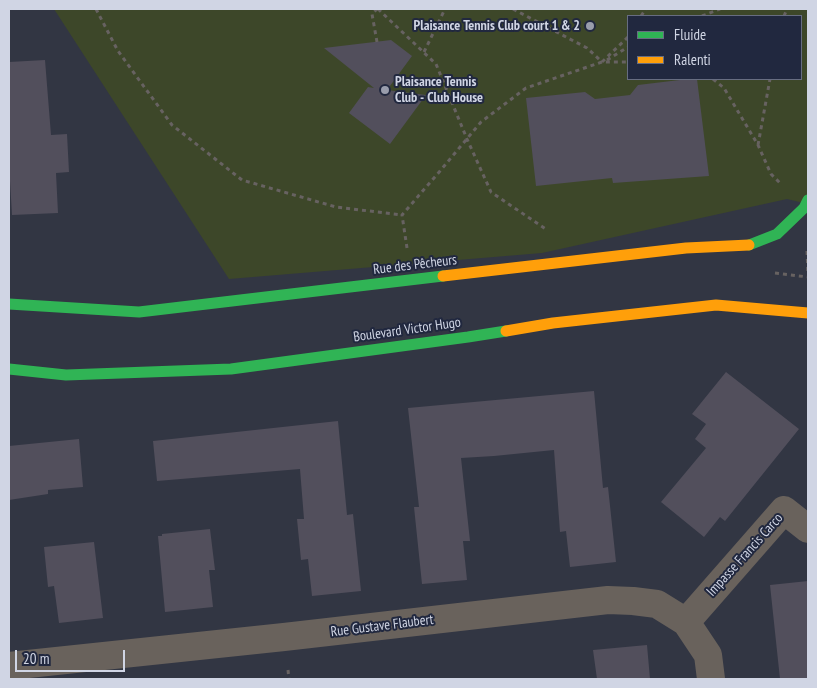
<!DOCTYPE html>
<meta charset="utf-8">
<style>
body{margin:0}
#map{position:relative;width:817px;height:688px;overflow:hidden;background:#323643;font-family:"PT Sans Narrow",sans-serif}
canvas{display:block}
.frame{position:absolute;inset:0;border:10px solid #d0d5e4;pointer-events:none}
.legend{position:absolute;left:627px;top:15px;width:175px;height:65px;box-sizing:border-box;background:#21283f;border:1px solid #676d81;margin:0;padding:6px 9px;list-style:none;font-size:15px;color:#d0d5e4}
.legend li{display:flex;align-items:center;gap:10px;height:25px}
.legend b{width:25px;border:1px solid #676d81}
.scale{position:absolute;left:15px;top:650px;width:110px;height:22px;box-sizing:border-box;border:2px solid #d0d5e4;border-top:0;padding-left:6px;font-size:15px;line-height:18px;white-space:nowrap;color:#d0d5e4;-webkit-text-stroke:4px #21283f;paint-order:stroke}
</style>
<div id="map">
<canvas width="817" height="688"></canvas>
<div class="frame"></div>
<ul class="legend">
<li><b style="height:6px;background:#30b455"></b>Fluide</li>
<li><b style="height:6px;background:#ff9f0a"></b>Ralenti</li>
</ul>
<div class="scale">20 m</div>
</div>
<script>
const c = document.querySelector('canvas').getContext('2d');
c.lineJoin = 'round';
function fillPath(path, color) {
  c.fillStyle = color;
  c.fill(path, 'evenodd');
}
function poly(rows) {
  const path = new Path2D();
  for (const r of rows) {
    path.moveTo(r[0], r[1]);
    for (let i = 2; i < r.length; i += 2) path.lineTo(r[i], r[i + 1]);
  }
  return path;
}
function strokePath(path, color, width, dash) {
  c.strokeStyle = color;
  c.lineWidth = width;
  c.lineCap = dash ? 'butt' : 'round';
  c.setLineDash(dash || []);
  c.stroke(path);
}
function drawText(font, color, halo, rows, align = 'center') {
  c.font = font + ' "PT Sans Narrow",sans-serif';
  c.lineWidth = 4;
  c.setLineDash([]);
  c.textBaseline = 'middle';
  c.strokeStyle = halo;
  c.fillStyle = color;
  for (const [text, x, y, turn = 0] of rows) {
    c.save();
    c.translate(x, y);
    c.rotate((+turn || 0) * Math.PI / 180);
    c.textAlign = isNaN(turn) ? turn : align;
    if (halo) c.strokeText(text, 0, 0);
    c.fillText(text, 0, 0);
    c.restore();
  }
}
fillPath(poly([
 [54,9,808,9,808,204,787,199,542,253,229,279],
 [628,16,801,16,801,79,628,79]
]), '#3d4729');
fillPath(poly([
 [391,40,412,56,387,90,426,95,390,144,349,113,368,87,374,88,324,48],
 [45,60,51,135,67,134,69,172,56,173,58,213,12,215,9,164,9,62],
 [688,79,697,79,709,176,613,183,612,178,536,186,526,98,585,92,595,99,630,95,638,85],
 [726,372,799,429,725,521,720,517,704,537,661,502,706,448,695,439,706,424,692,414],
 [594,391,603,488,608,487,616,562,570,567,566,531,560,532,554,450,494,456,461,458,470,541,463,541,467,580,422,584,414,507,419,507,408,408],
 [338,421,347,515,353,514,361,591,312,596,308,559,301,560,297,519,304,519,300,469,157,481,153,441],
 [79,439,83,487,48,490,48,494,9,500,9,446],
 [210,529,215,570,209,570,213,607,165,612,158,536,162,536,162,534],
 [94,542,103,618,59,623,54,586,48,587,44,547],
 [808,581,808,679,780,679,770,585],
 [647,645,650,679,597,679,593,650]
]), '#524f5c');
strokePath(poly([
 [96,9,118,51,172,125,242,180,336,207,402,215],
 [378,9,436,64,467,139,491,192,547,230],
 [513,9,587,48,602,62],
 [641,16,646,9],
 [702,16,720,9],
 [784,16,787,9],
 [377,42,372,14,377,9],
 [424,52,445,9],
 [607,60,628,47],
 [602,62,628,37],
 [713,79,724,88,758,145,771,174,781,184],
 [758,145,770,79],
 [407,248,402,215,440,171,481,122,526,88,602,62,628,62],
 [807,251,808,274],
 [775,273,808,277],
 [288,670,289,679]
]), '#676261', 3, [4, 4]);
strokePath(poly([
 [686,622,784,510,808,529],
 [9,666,284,637,608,600,633,601,657,604,686,622,708,655,711,679]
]), '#69625c', 28);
strokePath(poly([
 [749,245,777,234,804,208,808,200],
 [9,304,139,312,443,276],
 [9,369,66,375,231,369,468,337,506,331]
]), '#30b455', 11);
strokePath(poly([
 [443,276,686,248,749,245],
 [506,331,553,323,716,305,808,313]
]), '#ff9f0a', 11);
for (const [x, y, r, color] of [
 [590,26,5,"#999dac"],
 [385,90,5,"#999dac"]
]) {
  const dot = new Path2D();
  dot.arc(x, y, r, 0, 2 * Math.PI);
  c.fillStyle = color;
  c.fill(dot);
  strokePath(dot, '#21283f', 2);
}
drawText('bold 14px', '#d0d5e4', '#21283f', [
 ["Plaisance Tennis Club court 1 & 2",580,26],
 ["Plaisance Tennis",395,82,"left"],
 ["Club - Club House",395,98,"left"]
], 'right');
drawText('14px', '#d0d5e4', '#21283f', [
 ["Rue des Pêcheurs",415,265,-7],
 ["Boulevard Victor Hugo",407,330,-8],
 ["Impasse Francis Carco",745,555,-48],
 ["Rue Gustave Flaubert",382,626,-7]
]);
</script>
